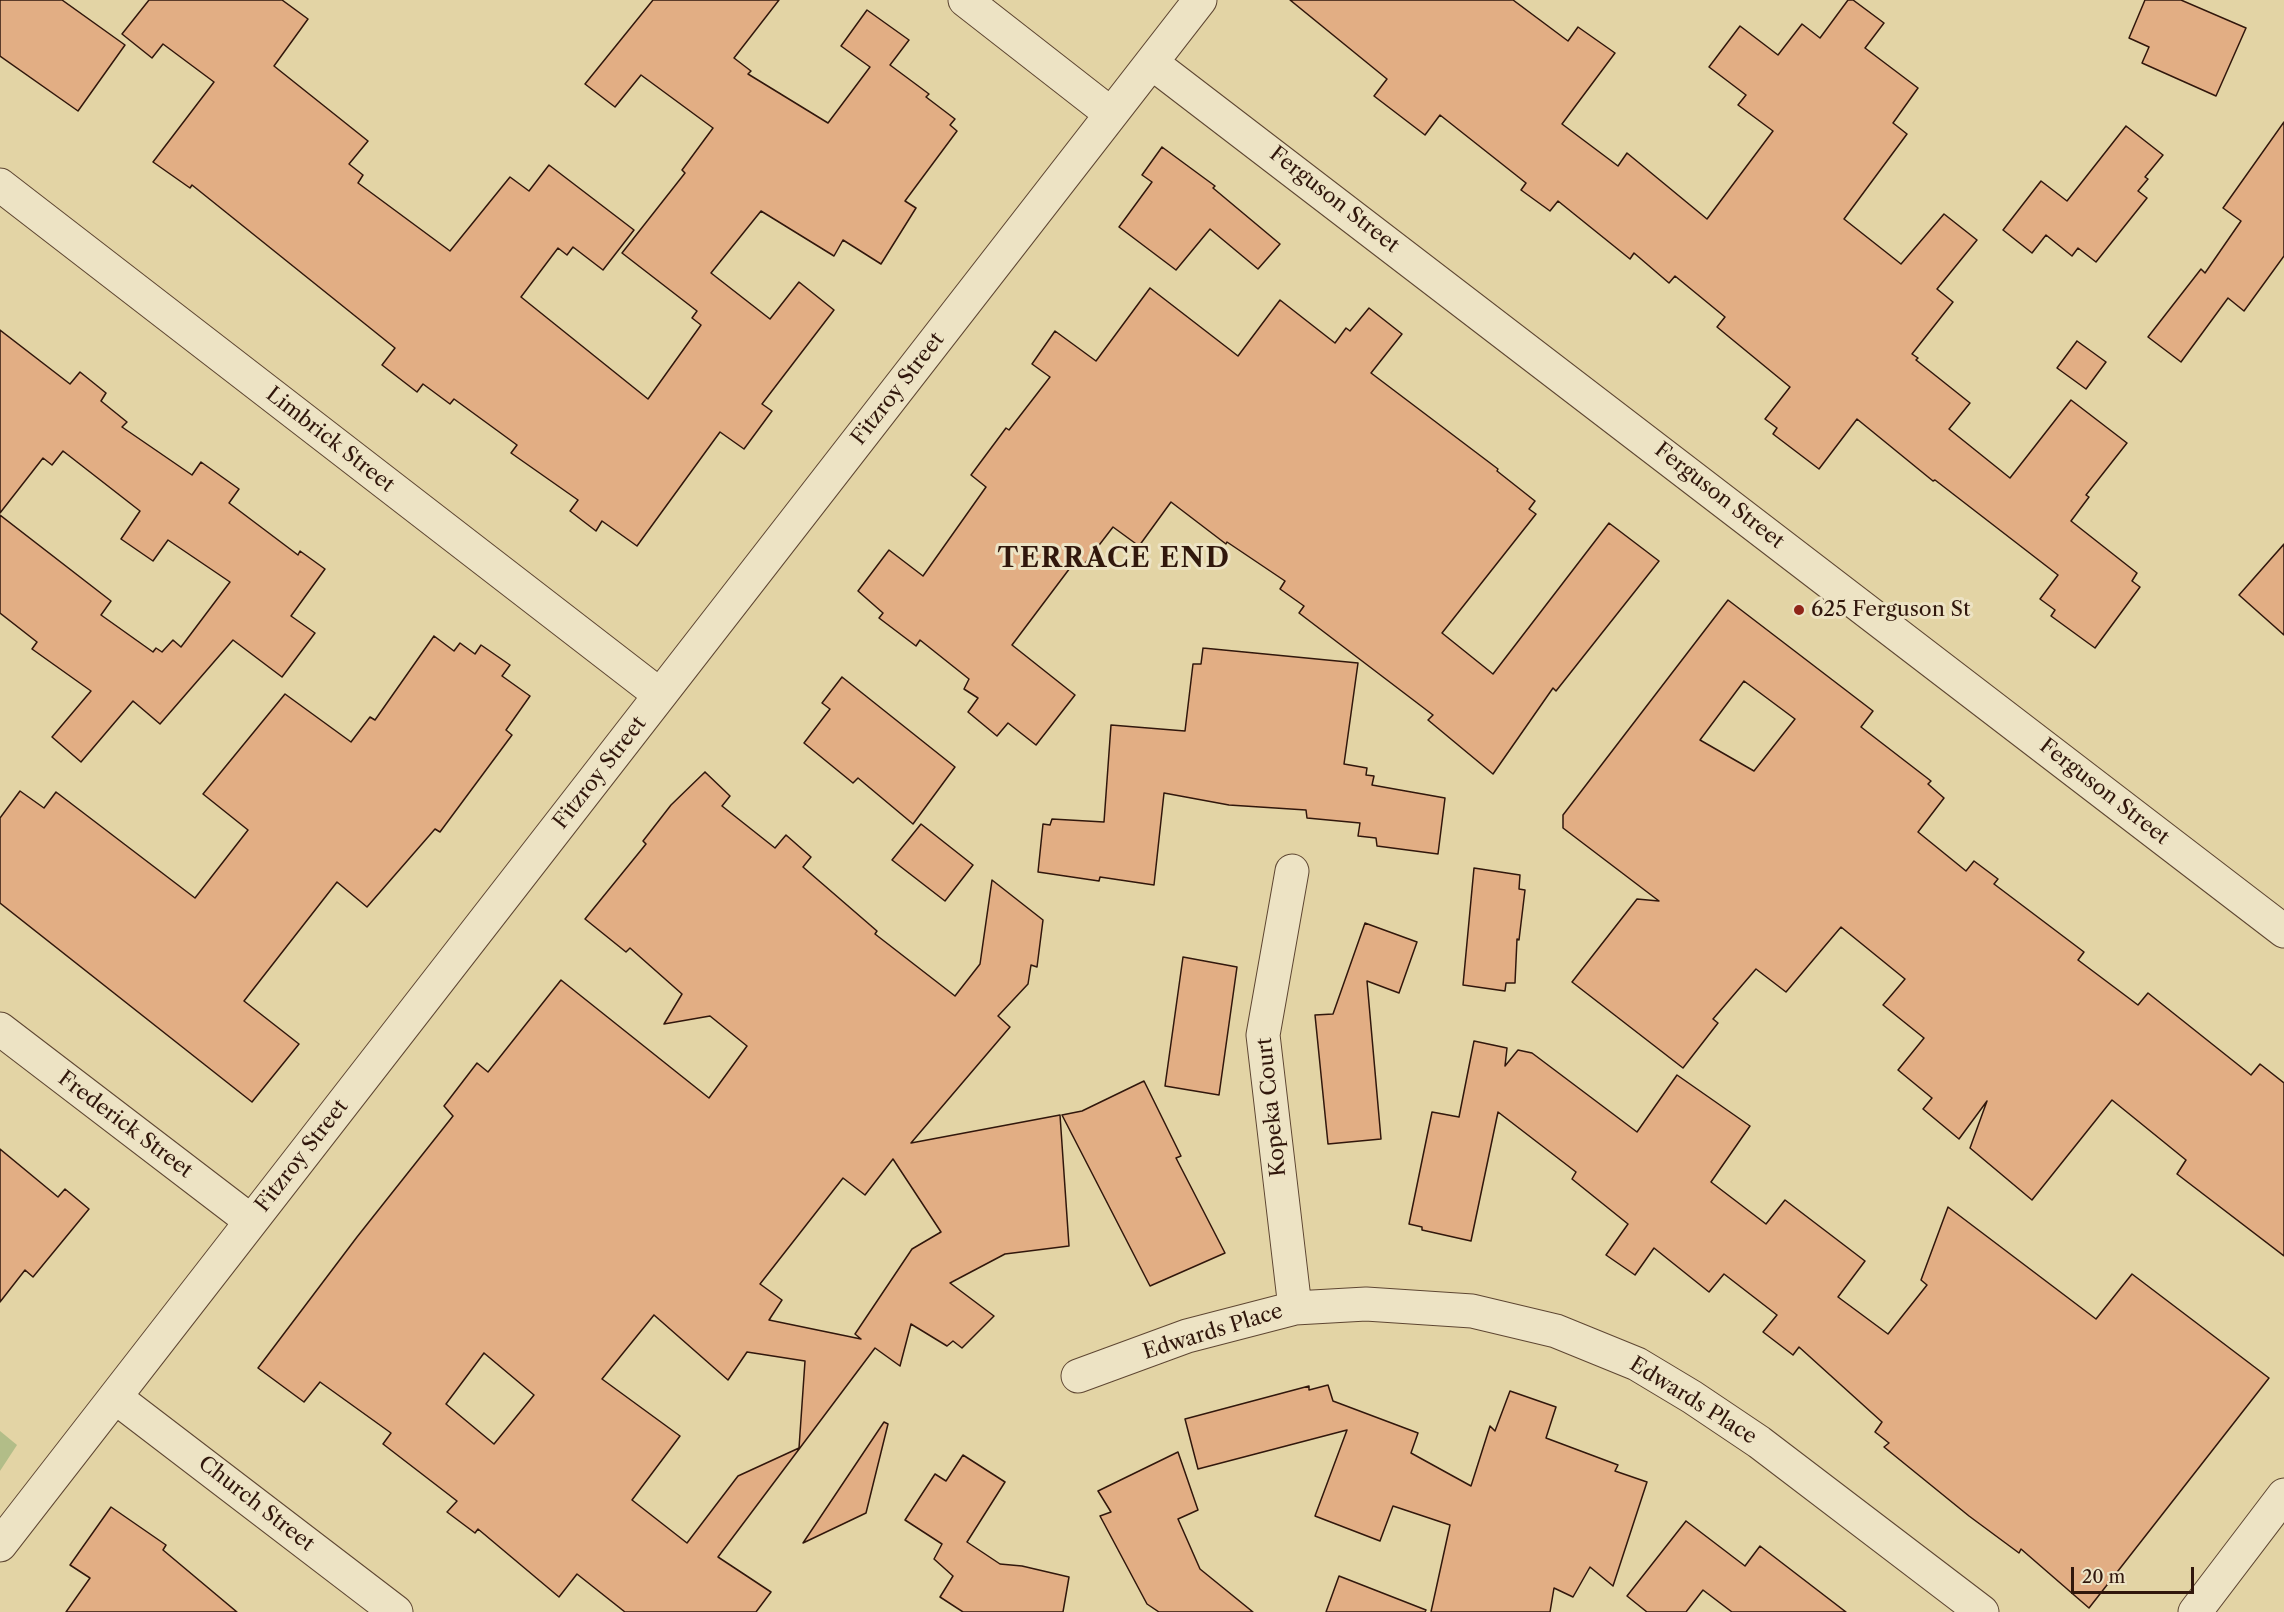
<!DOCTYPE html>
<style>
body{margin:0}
#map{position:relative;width:2284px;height:1612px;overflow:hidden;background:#e3d4a5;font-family:"Libre Caslon Text",serif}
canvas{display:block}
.scale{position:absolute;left:2071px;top:1567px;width:123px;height:27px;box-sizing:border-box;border:3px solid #31170c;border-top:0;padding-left:8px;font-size:18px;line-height:21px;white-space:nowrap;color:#31170c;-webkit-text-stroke:4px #ede3c4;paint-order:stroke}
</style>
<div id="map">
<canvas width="2284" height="1612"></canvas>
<div class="scale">20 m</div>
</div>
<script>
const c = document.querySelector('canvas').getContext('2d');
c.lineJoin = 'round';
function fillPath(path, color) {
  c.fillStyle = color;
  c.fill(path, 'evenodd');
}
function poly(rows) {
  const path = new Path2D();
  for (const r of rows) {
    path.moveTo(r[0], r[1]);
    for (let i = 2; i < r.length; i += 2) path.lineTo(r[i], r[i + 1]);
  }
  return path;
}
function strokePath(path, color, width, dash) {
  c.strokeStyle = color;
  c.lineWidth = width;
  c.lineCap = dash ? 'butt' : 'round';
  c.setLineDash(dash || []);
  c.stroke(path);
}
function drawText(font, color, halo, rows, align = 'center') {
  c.font = font + ' "Libre Caslon Text",serif';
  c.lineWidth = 6;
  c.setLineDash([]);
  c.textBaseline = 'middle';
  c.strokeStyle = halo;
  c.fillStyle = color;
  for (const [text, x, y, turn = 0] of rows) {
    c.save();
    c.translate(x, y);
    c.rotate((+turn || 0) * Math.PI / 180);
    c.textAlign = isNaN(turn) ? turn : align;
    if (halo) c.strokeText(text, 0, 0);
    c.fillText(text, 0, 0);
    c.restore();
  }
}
fillPath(poly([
 [0,1431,17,1445,0,1471]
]), '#b2bd88');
const building = poly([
 [0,0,62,0,125,45,78,111,0,56,0,0],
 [149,0,282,0,308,19,274,66,368,141,349,164,363,175,358,183,450,251,510,177,529,191,549,165,634,230,603,270,573,247,567,255,558,248,521,297,648,399,701,325,692,318,697,311,622,253,685,173,682,170,713,128,641,75,615,107,585,84,653,0,779,0,734,58,751,71,748,74,828,123,870,67,841,46,867,10,909,40,890,65,929,94,926,97,955,119,950,125,957,131,905,201,916,208,881,264,843,240,834,256,761,211,711,273,770,319,799,282,834,310,762,404,772,411,744,449,720,432,637,546,602,521,596,531,570,511,578,500,511,453,517,445,454,399,450,404,423,384,417,392,382,365,395,348,192,185,190,188,153,162,214,82,163,44,152,58,122,34,149,0],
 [1290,0,1513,0,1568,41,1578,27,1615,53,1562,124,1618,166,1627,153,1707,219,1773,131,1738,105,1746,95,1709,67,1740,26,1778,55,1802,24,1820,38,1848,0,1853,0,1884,23,1865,48,1918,88,1893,123,1907,134,1844,219,1901,264,1944,214,1977,240,1937,289,1953,302,1912,354,1918,358,1916,360,1970,403,1949,429,2010,478,2071,400,2127,443,2086,495,2089,497,2071,521,2137,573,2132,581,2140,587,2095,648,2051,616,2055,610,2040,599,2058,575,1935,480,1933,481,1857,419,1819,469,1773,434,1777,428,1765,419,1790,387,1717,327,1725,317,1675,276,1669,283,1634,253,1630,259,1558,201,1550,211,1521,190,1526,183,1440,115,1425,135,1374,96,1387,79,1290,0],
 [2145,0,2181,0,2246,28,2216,96,2142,63,2149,47,2129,38,2145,0],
 [2284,122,2284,256,2244,311,2228,298,2181,362,2148,337,2201,269,2205,273,2241,221,2223,208,2284,122],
 [2126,126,2163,155,2145,177,2148,179,2138,191,2147,198,2096,262,2078,248,2072,256,2046,235,2032,253,2003,230,2041,181,2067,201,2126,126],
 [1162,147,1215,186,1213,188,1280,244,1258,269,1210,229,1176,270,1119,227,1152,182,1142,175,1162,147],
 [1150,288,1238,356,1280,300,1335,343,1346,328,1350,331,1369,308,1402,334,1371,373,1498,469,1497,471,1535,501,1529,509,1536,514,1442,633,1493,674,1609,523,1659,561,1556,691,1553,688,1493,774,1428,720,1433,715,1299,613,1304,606,1280,589,1285,581,1227,542,1226,544,1171,502,1139,546,1113,527,1083,566,1076,560,1012,645,1075,695,1036,745,1008,723,997,736,968,712,978,698,964,689,969,679,920,640,916,646,879,618,883,613,858,591,889,550,923,576,986,487,971,475,1006,428,1009,430,1050,377,1032,364,1055,331,1096,361,1150,288],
 [0,330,70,384,80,372,106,393,101,401,127,422,122,427,192,475,201,462,239,489,229,503,298,555,300,551,325,569,291,616,315,633,282,677,233,640,160,724,133,701,81,762,52,737,91,691,32,649,37,642,0,613,0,515,111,601,101,615,153,652,156,648,162,652,173,640,181,647,230,582,168,540,153,561,121,539,140,511,63,451,52,465,43,458,0,513,0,330],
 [2077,341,2106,362,2086,389,2057,368,2077,341],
 [2284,544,2284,635,2239,595,2284,544],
 [1728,600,1873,711,1861,727,1931,781,1928,784,1944,798,1918,832,1966,871,1974,861,1998,879,1994,884,2084,952,2078,960,2138,1005,2148,993,2251,1075,2260,1064,2284,1083,2284,1256,2177,1174,2186,1160,2112,1100,2032,1200,1970,1148,1987,1101,1959,1139,1923,1109,1932,1098,1898,1070,1924,1038,1883,1005,1905,979,1841,927,1786,992,1756,969,1713,1019,1718,1023,1683,1068,1572,982,1637,899,1659,901,1563,828,1563,815,1728,600],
 [1744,681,1795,719,1754,771,1700,740,1744,681],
 [434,636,454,651,460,643,475,654,481,645,510,665,502,676,530,696,506,730,512,735,440,832,435,829,367,907,337,882,244,1001,299,1044,252,1102,0,903,0,818,20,791,44,808,56,792,195,898,248,830,203,794,285,694,351,742,370,717,375,720,434,636],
 [1203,648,1358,663,1344,764,1367,768,1366,775,1374,776,1372,785,1445,798,1438,854,1377,846,1376,838,1358,836,1360,823,1307,818,1306,810,1229,805,1164,793,1154,885,1100,877,1099,881,1038,872,1043,824,1050,825,1052,819,1104,822,1111,725,1185,731,1193,664,1201,664,1203,648],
 [842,677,955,767,913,824,858,778,853,783,804,743,830,709,822,703,842,677],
 [705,772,730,796,722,806,775,848,786,835,811,857,803,867,877,931,875,934,955,996,980,964,992,880,1043,920,1037,967,1031,965,1028,984,998,1016,1010,1027,911,1143,1060,1115,1069,1246,1005,1254,950,1283,994,1316,962,1348,953,1341,947,1346,911,1324,900,1366,875,1348,718,1557,771,1592,756,1612,625,1612,577,1574,559,1597,478,1529,475,1533,447,1512,457,1501,383,1444,391,1433,320,1382,304,1402,258,1368,357,1237,453,1116,444,1106,477,1063,488,1072,561,980,709,1098,747,1046,710,1016,664,1024,682,994,630,948,626,952,585,919,646,844,643,841,671,805,705,772],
 [893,1159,941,1232,912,1249,855,1334,861,1339,769,1320,782,1300,760,1284,843,1178,865,1195,893,1159],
 [654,1315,728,1380,747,1352,805,1361,799,1448,738,1476,687,1543,632,1500,680,1436,602,1379,654,1315],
 [484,1353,534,1395,494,1444,446,1404,484,1353],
 [921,824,973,865,945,901,892,860,921,824],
 [1474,868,1520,875,1519,889,1525,890,1519,940,1517,939,1515,983,1506,983,1505,991,1463,985,1474,868],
 [1365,923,1417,942,1399,993,1367,981,1381,1139,1328,1144,1315,1015,1333,1014,1365,923],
 [1183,957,1237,967,1219,1095,1165,1086,1183,957],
 [1474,1041,1507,1048,1505,1066,1518,1050,1532,1053,1637,1132,1677,1075,1750,1126,1711,1182,1766,1224,1785,1200,1865,1261,1838,1297,1888,1334,1927,1285,1921,1280,1948,1207,2096,1319,2132,1274,2269,1378,2089,1608,2021,1549,2019,1553,1969,1516,1884,1447,1889,1443,1875,1432,1882,1422,1799,1347,1793,1355,1763,1332,1777,1315,1724,1274,1709,1292,1654,1248,1635,1275,1606,1255,1628,1224,1572,1179,1576,1172,1498,1112,1471,1241,1422,1230,1422,1227,1409,1224,1432,1112,1459,1117,1474,1041],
 [1144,1081,1181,1156,1176,1158,1225,1253,1150,1286,1062,1115,1082,1111,1144,1081],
 [0,1149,58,1197,65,1189,89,1209,33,1277,25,1270,0,1302,0,1149],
 [1328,1385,1333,1401,1418,1433,1411,1453,1471,1486,1490,1426,1495,1431,1510,1391,1556,1407,1546,1438,1618,1465,1615,1471,1647,1482,1613,1586,1590,1567,1573,1597,1554,1588,1550,1612,1431,1612,1450,1525,1393,1506,1380,1541,1315,1516,1347,1430,1198,1469,1185,1419,1309,1386,1309,1390,1328,1385],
 [884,1422,888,1424,866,1513,803,1543,884,1422],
 [1178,1452,1198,1510,1178,1519,1200,1569,1253,1612,1159,1612,1147,1604,1100,1516,1111,1512,1098,1491,1178,1452],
 [963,1455,1005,1482,967,1542,1000,1564,1022,1566,1069,1577,1063,1612,963,1612,940,1597,953,1576,934,1559,942,1544,905,1520,935,1474,946,1481,963,1455],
 [111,1507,166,1545,163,1550,237,1612,66,1612,90,1578,70,1565,111,1507],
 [1686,1521,1745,1566,1760,1546,1846,1612,1732,1612,1703,1590,1686,1612,1647,1612,1627,1596,1686,1521],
 [1339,1576,1426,1610,1425,1612,1326,1612,1339,1576]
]);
fillPath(building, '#e2ae84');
strokePath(building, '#31170c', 1.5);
const minor = poly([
 [965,0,1111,114],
 [1152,63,2284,931],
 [0,185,660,695],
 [1292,871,1263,1035,1295,1308],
 [0,1029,251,1221],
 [1078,1376,1187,1336,1295,1308,1366,1304,1472,1311,1556,1331,1637,1364,1692,1397,1759,1442,1982,1612],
 [115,1397,396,1612],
 [0,1545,1200,0],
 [2195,1612,2284,1495]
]);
strokePath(minor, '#5e4632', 35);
strokePath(minor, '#ede3c4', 33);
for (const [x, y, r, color] of [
 [1799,610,6,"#8f2418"]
]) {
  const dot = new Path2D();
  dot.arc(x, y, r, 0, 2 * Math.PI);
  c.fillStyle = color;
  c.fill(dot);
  strokePath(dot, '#ede3c4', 2);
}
drawText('21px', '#31170c', '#ede3c4', [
 ["Ferguson Street",1334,200,38],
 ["Fitzroy Street",898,389,-52],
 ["Limbrick Street",330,440,38],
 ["Ferguson Street",1719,496,38],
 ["Fitzroy Street",600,773,-52],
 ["Ferguson Street",2104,792,38],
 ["Kopeka Court",1272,1107,-96],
 ["Frederick Street",125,1125,37],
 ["Fitzroy Street",302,1156,-52],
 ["Edwards Place",1213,1332,-17],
 ["Edwards Place",1693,1401,32],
 ["Church Street",256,1504,38]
]);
drawText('21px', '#31170c', '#ede3c4', [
 ["625 Ferguson St",1811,610]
], 'left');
c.letterSpacing = '1.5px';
drawText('bold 27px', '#31170c', '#ede3c4', [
 ["TERRACE END",1114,559]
]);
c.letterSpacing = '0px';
</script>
